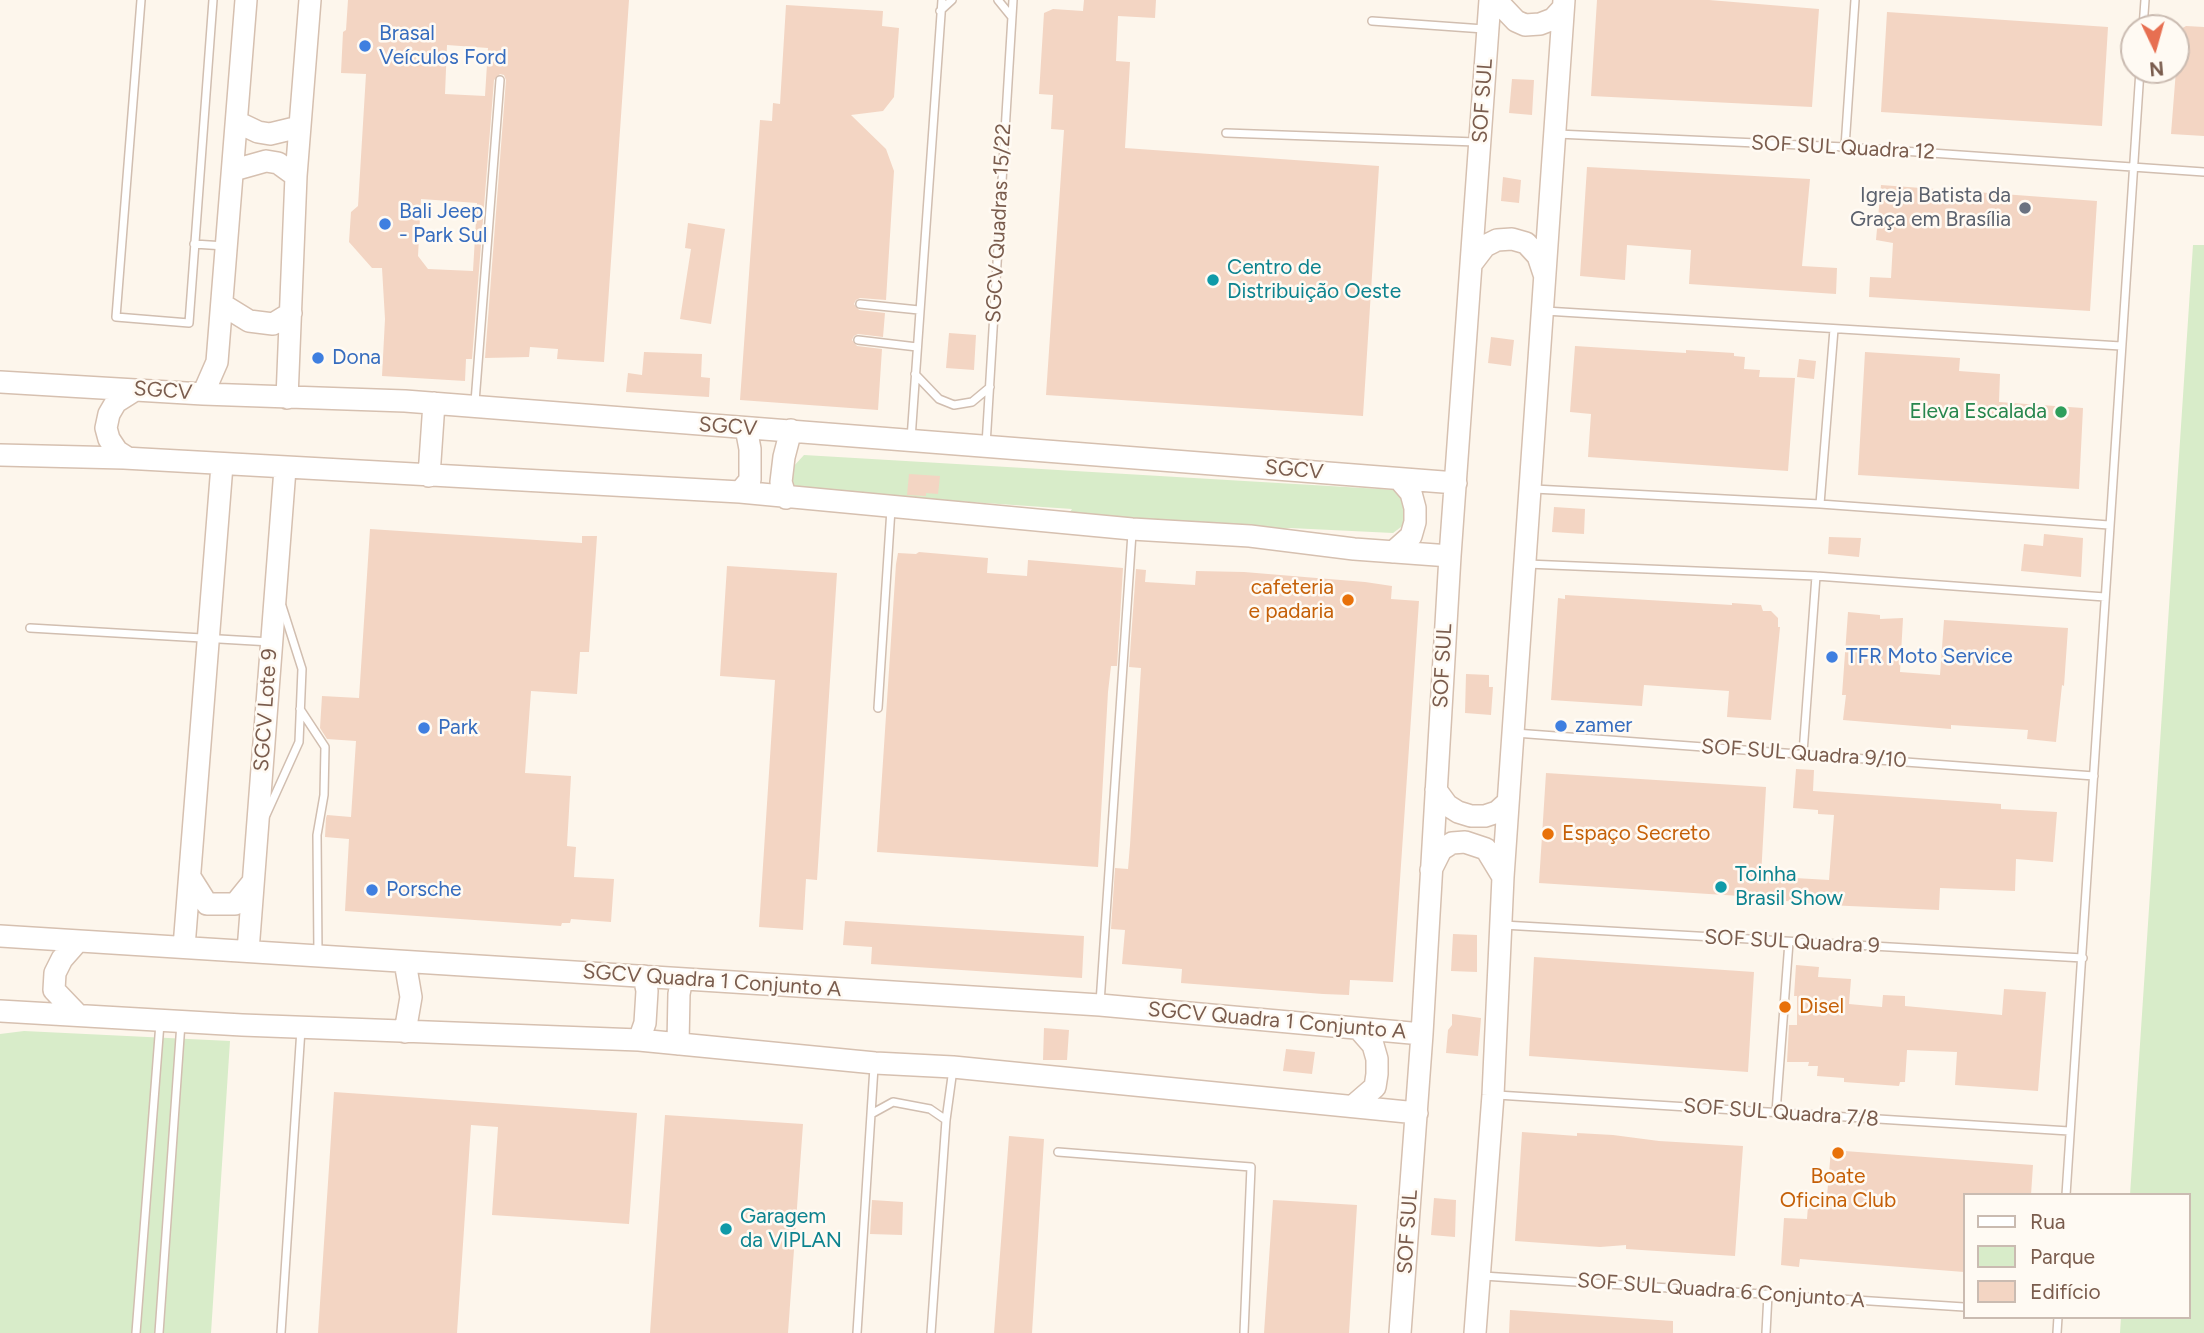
<!DOCTYPE html>
<meta charset="utf-8">
<style>
body{margin:0}
#map{position:relative;width:2204px;height:1333px;overflow:hidden;background:#fdf6ec;font-family:Figtree,sans-serif}
canvas{display:block}
.legend{position:absolute;left:1963px;top:1193px;width:228px;height:126px;box-sizing:border-box;background:#fffaf3;border:2px solid #cabbb1;margin:0;padding:9px 12px;list-style:none;font-size:21px;color:#7a5c4d}
.legend li{display:flex;align-items:center;gap:14px;height:35px}
.legend b{width:35px;border:2px solid #cabbb1}
.north{position:absolute;left:2120px;top:14px;width:70px;height:70px;box-sizing:border-box;background:#fffaf3;border:2px solid #cabbb1;border-radius:50%;rotate:175deg;font-size:19px;font-weight:700;line-height:28px;text-align:center;color:#7a5c4d}
.north::after{content:'';display:block;margin:auto;width:24px;height:32px;background:#e76f51;clip-path:polygon(50% 0,100% 100%,50% 72%,0 100%)}
</style>
<div id="map">
<canvas width="2204" height="1333"></canvas>
<ul class="legend">
<li><b style="height:9px;background:#fff"></b>Rua</li>
<li><b style="height:19px;background:#d8ecc9"></b>Parque</li>
<li><b style="height:19px;background:#f3d5c3"></b>Edifício</li>
</ul>
<div class="north">N</div>
</div>
<script>
const c = document.querySelector('canvas').getContext('2d');
c.lineJoin = 'round';
function fillPath(path, color) {
  c.fillStyle = color;
  c.fill(path, 'evenodd');
}
function poly(rows) {
  const path = new Path2D();
  for (const r of rows) {
    path.moveTo(r[0], r[1]);
    for (let i = 2; i < r.length; i += 2) path.lineTo(r[i], r[i + 1]);
  }
  return path;
}
function strokePath(path, color, width, dash) {
  c.strokeStyle = color;
  c.lineWidth = width;
  c.lineCap = dash ? 'butt' : 'round';
  c.setLineDash(dash || []);
  c.stroke(path);
}
function drawText(font, color, halo, rows, align = 'center') {
  c.font = font + ' Figtree,sans-serif';
  c.lineWidth = 5;
  c.setLineDash([]);
  c.textBaseline = 'middle';
  c.strokeStyle = halo;
  c.fillStyle = color;
  for (const [text, x, y, turn = 0] of rows) {
    c.save();
    c.translate(x, y);
    c.rotate((+turn || 0) * Math.PI / 180);
    c.textAlign = isNaN(turn) ? turn : align;
    if (halo) c.strokeText(text, 0, 0);
    c.fillText(text, 0, 0);
    c.restore();
  }
}
fillPath(poly([
 [2193,245,2204,245,2204,1333,2120,1333,2121,1317,2188,1317,2188,1195,2130,1195],
 [804,455,1397,490,1408,501,1405,524,1393,533,1290,528,1251,533,1064,521,1072,509,809,491,791,486,792,468],
 [24,1031,230,1041,211,1333,0,1333,0,1034]
]), '#d8ecc9');
fillPath(poly([
 [348,0,629,0,604,362,557,359,558,349,530,347,529,357,485,358,506,80,504,75,500,74,494,80,472,359,466,359,465,381,382,376,385,319,382,268,372,268,349,242,351,212,358,206,366,74,341,73,343,32,346,30],
 [447,45,488,48,485,96,445,94],
 [421,199,477,203,473,271,428,269,418,256],
 [1084,0,1156,0,1155,18,1118,16,1116,61,1130,62,1125,148,1379,166,1363,416,1046,395,1064,130,1051,129,1053,95,1039,94,1044,13,1053,9,1083,11],
 [1597,0,1709,0,1819,9,1812,107,1591,96],
 [786,5,883,11,882,26,899,28,894,97,883,111,851,115,886,149,894,171,886,300,860,298,856,300,854,304,859,310,885,313,883,337,858,334,854,336,852,340,857,346,882,349,878,410,740,400,760,120,772,121,773,103,780,104],
 [1887,12,2108,27,2102,126,1881,112],
 [2186,26,2204,27,2204,136,2171,134,2176,70,2176,32],
 [1512,79,1534,80,1532,115,1509,113],
 [1587,167,1810,179,1802,266,1837,268,1836,294,1689,284,1691,250,1627,245,1625,280,1580,276],
 [1503,177,1521,180,1519,203,1501,201],
 [1881,185,2097,201,2090,311,1869,297,1870,277,1891,278,1893,243,1876,240],
 [688,223,725,229,711,324,680,319,691,249,685,248],
 [949,333,976,335,974,370,946,368],
 [1491,337,1514,340,1511,366,1488,363],
 [1575,346,1686,353,1686,350,1734,353,1734,356,1745,357,1744,369,1760,370,1759,377,1795,378,1788,471,1588,457,1591,414,1570,412],
 [644,352,702,354,701,377,710,378,709,397,626,392,628,373,642,375],
 [1865,352,1960,358,1959,371,2000,374,1999,402,2083,408,2079,489,1858,475],
 [1799,359,1816,361,1814,379,1797,377],
 [909,474,940,476,938,494,926,493,926,496,907,495],
 [1554,507,1585,509,1584,534,1552,532],
 [370,529,582,543,582,536,597,536,589,652,580,652,577,694,531,691,525,773,571,776,567,846,576,847,574,877,614,879,611,922,571,919,570,923,562,923,561,926,345,911,349,839,325,837,326,818,327,815,351,817,356,741,327,739,320,728,322,696,359,698],
 [2044,534,2083,538,2081,577,2021,571,2024,544,2043,546],
 [1829,537,1861,538,1859,557,1828,554],
 [919,552,988,558,987,573,1027,576,1028,560,1123,568,1117,666,1111,666,1108,692,1098,867,877,852,896,564,898,553,916,554],
 [727,566,837,573,817,880,806,879,803,930,759,927,775,680,720,676],
 [1136,569,1146,570,1145,582,1195,585,1196,571,1244,572,1365,582,1392,586,1391,599,1419,601,1393,982,1350,980,1349,995,1323,994,1181,983,1182,969,1122,964,1125,930,1111,929,1115,868,1128,869,1130,845,1141,668,1129,667],
 [1565,595,1732,605,1732,603,1761,605,1763,611,1771,611,1778,618,1778,627,1780,627,1771,720,1727,717,1729,691,1644,685,1642,706,1551,700,1558,598,1565,599],
 [1848,612,1880,615,1880,619,1903,618,1900,672,1940,675,1944,620,2068,628,2064,686,2062,685,2056,742,2027,739,2028,730,1951,725,1951,729,1843,720,1846,695,1842,695],
 [1466,674,1489,675,1489,687,1493,687,1491,715,1465,713],
 [1796,769,1814,770,1813,791,2001,804,2001,809,2057,812,2053,862,2016,859,2015,891,1940,888,1939,910,1827,905,1786,901,1786,899,1539,883,1546,773,1766,787,1761,876,1829,880,1834,815,1818,814,1818,810,1793,808],
 [845,921,1084,936,1082,978,871,964,872,947,843,945],
 [1453,934,1477,935,1477,972,1451,971],
 [1534,957,1754,972,1748,1072,1529,1056],
 [1796,965,1819,967,1818,977,1851,979,1849,1004,1882,1007,1883,995,1905,996,1905,1006,2002,1015,2004,989,2046,992,2038,1091,1955,1085,1957,1052,1907,1050,1905,1082,1900,1082,1899,1086,1844,1082,1844,1078,1817,1076,1818,1066,1808,1066,1809,1062,1787,1062,1789,1025,1797,1025,1797,996,1794,996],
 [1452,1014,1481,1018,1478,1056,1446,1053,1448,1030,1452,1025],
 [1044,1028,1069,1030,1067,1060,1043,1060],
 [1286,1049,1315,1052,1312,1074,1283,1071],
 [334,1092,637,1113,629,1224,492,1215,498,1127,471,1125,457,1333,318,1333],
 [665,1115,803,1124,788,1333,650,1333],
 [1522,1132,1577,1136,1577,1133,1613,1135,1659,1141,1743,1146,1735,1256,1626,1249,1626,1245,1600,1247,1515,1241],
 [1009,1136,1044,1139,1032,1333,994,1333],
 [1831,1150,2033,1165,2031,1195,1964,1195,1964,1272,1800,1259,1799,1267,1781,1265,1784,1218,1807,1219,1808,1206,1826,1207],
 [1434,1198,1456,1200,1455,1237,1431,1235],
 [872,1200,903,1202,902,1235,870,1234],
 [1273,1200,1357,1205,1349,1333,1264,1333],
 [1510,1310,1673,1321,1673,1333,1509,1333]
]), '#f3d5c3');
const lane = poly([
 [141,0,116,317,189,323,213,0],
 [998,0,1011,16],
 [940,11,952,0],
 [1372,21,1484,29],
 [2143,28,2145,0],
 [1226,133,1476,142],
 [1557,134,1845,147,2204,172],
 [1845,147,1855,0],
 [194,244,225,246],
 [860,304,919,310],
 [1545,311,2121,346],
 [858,340,917,347],
 [915,374,939,399,954,405,972,402,990,387],
 [475,402,500,80],
 [911,439,942,0],
 [986,445,1013,0],
 [1534,489,1820,504,2109,525],
 [1820,504,1834,329],
 [1527,564,1816,576,2105,597],
 [30,628,271,642],
 [878,708,891,509],
 [300,709,325,747,324,795,317,835,318,955],
 [1515,733,2094,776],
 [1803,753,1816,576],
 [266,815,299,742,302,669,282,606],
 [1503,925,2083,958],
 [1100,1003,1132,533],
 [1497,1095,2069,1131],
 [1776,1112,1789,942],
 [873,1113,893,1102,930,1109,946,1120],
 [1058,1152,1251,1167,1244,1333],
 [2066,1195,2140,70],
 [1483,1276,1964,1307],
 [136,1333,160,1023],
 [159,1333,181,1023],
 [281,1333,301,1029],
 [857,1333,874,1067],
 [931,1333,946,1120,953,1069],
 [1766,1333,1768,1294],
 [2057,1333,2058,1317]
]);
const secondary = poly([
 [1496,0,1516,21,1525,25,1540,24,1553,19,1563,8],
 [237,122,258,132,270,134,299,127],
 [234,170,266,161,278,163,296,176],
 [1472,263,1485,246,1497,240,1512,239,1526,243,1538,256,1544,274],
 [223,305,249,321,273,324,291,313],
 [0,382,203,394,405,401,1456,483],
 [203,394,217,362,246,0],
 [287,398,296,176,310,0],
 [0,455,124,458,740,492,1132,529,1250,536,1354,549,1450,556],
 [128,458,117,451,109,439,106,428,109,414,116,402,135,390],
 [429,476,434,403],
 [740,492,750,480,750,449,746,428],
 [786,498,781,482,784,457,791,430],
 [1393,552,1411,536,1415,522,1415,508,1411,493,1399,479],
 [1436,790,1447,805,1458,812,1471,816,1485,816,1497,812,1508,802],
 [1431,870,1441,850,1452,843,1465,842,1486,849,1503,877],
 [190,877,207,904,235,904,252,883],
 [0,936,1100,1005,1422,1034],
 [77,942,62,959,55,973,54,990,77,1014],
 [184,947,222,465],
 [248,951,285,469],
 [0,1011,242,1025,639,1040,875,1063,953,1067,1417,1113],
 [405,1032,411,997,405,962],
 [639,1040,645,1023,647,991,644,976],
 [678,1044,679,994,682,979],
 [1353,1106,1375,1087,1377,1074,1377,1059,1373,1045,1359,1029],
 [1400,1333,1422,1034,1450,556,1490,0],
 [1475,1333,1493,1095,1503,877,1564,0]
]);
strokePath(lane, '#d1beb0', 10);
strokePath(secondary, '#d6c0b0', 24);
strokePath(lane, '#fff', 7);
strokePath(secondary, '#fff', 21);
for (const [x, y, r, color] of [
 [365,46,7,"#3f7fe0"],
 [2025,208,7,"#6b7280"],
 [385,224,7,"#3f7fe0"],
 [1213,280,7,"#0f9aa8"],
 [318,358,7,"#3f7fe0"],
 [2061,412,7,"#2e9e5b"],
 [1348,600,7,"#e8710a"],
 [1832,657,7,"#3f7fe0"],
 [1561,726,7,"#3f7fe0"],
 [424,728,7,"#3f7fe0"],
 [1548,834,7,"#e8710a"],
 [1721,887,7,"#0f9aa8"],
 [372,890,7,"#3f7fe0"],
 [1785,1007,7,"#e8710a"],
 [1838,1153,7,"#e8710a"],
 [726,1229,7,"#0f9aa8"]
]) {
  const dot = new Path2D();
  dot.arc(x, y, r, 0, 2 * Math.PI);
  c.fillStyle = color;
  c.fill(dot);
  strokePath(dot, '#fffaf3', 2.5);
}
drawText('21px', '#366cbe', '#fffaf3', [
 ["Brasal",379,34],
 ["Veículos Ford",379,58],
 ["Bali Jeep",399,212],
 ["- Park Sul",399,236],
 ["Dona",332,358],
 ["TFR Moto Service",1846,657],
 ["zamer",1575,726],
 ["Park",438,728],
 ["Porsche",386,890]
], 'left');
drawText('21px', '#7a5c4d', '#fffaf3', [
 ["SOF SUL",1483,101,-86],
 ["SOF SUL Quadra 12",1843,148,3],
 ["SGCV Quadras 15/22",999,223,-87],
 ["SGCV",163,391,4],
 ["SGCV",728,427,4],
 ["SGCV",1294,470,5],
 ["SOF SUL",1443,666,-87],
 ["SGCV Lote 9",266,710,-86],
 ["SOF SUL Quadra 9/10",1804,754,4],
 ["SOF SUL Quadra 9",1792,942,3],
 ["SGCV Quadra 1 Conjunto A",712,981,4],
 ["SGCV Quadra 1 Conjunto A",1277,1021,5],
 ["SOF SUL Quadra 7/8",1781,1113,4],
 ["SOF SUL",1408,1232,-86],
 ["SOF SUL Quadra 6 Conjunto A",1721,1291,4]
]);
drawText('21px', '#5b616d', '#fffaf3', [
 ["Igreja Batista da",2011,196],
 ["Graça em Brasília",2011,220]
], 'right');
drawText('21px', '#0d838f', '#fffaf3', [
 ["Centro de",1227,268],
 ["Distribuição Oeste",1227,292],
 ["Toinha",1735,875],
 ["Brasil Show",1735,899],
 ["Garagem",740,1217],
 ["da VIPLAN",740,1241]
], 'left');
drawText('21px', '#27864d', '#fffaf3', [
 ["Eleva Escalada",2047,412]
], 'right');
drawText('21px', '#c56008', '#fffaf3', [
 ["cafeteria",1334,588,"right"],
 ["e padaria",1334,612,"right"],
 ["Espaço Secreto",1562,834],
 ["Disel",1799,1007],
 ["Boate",1838,1177,"center"],
 ["Oficina Club",1838,1201,"center"]
], 'left');
</script>
